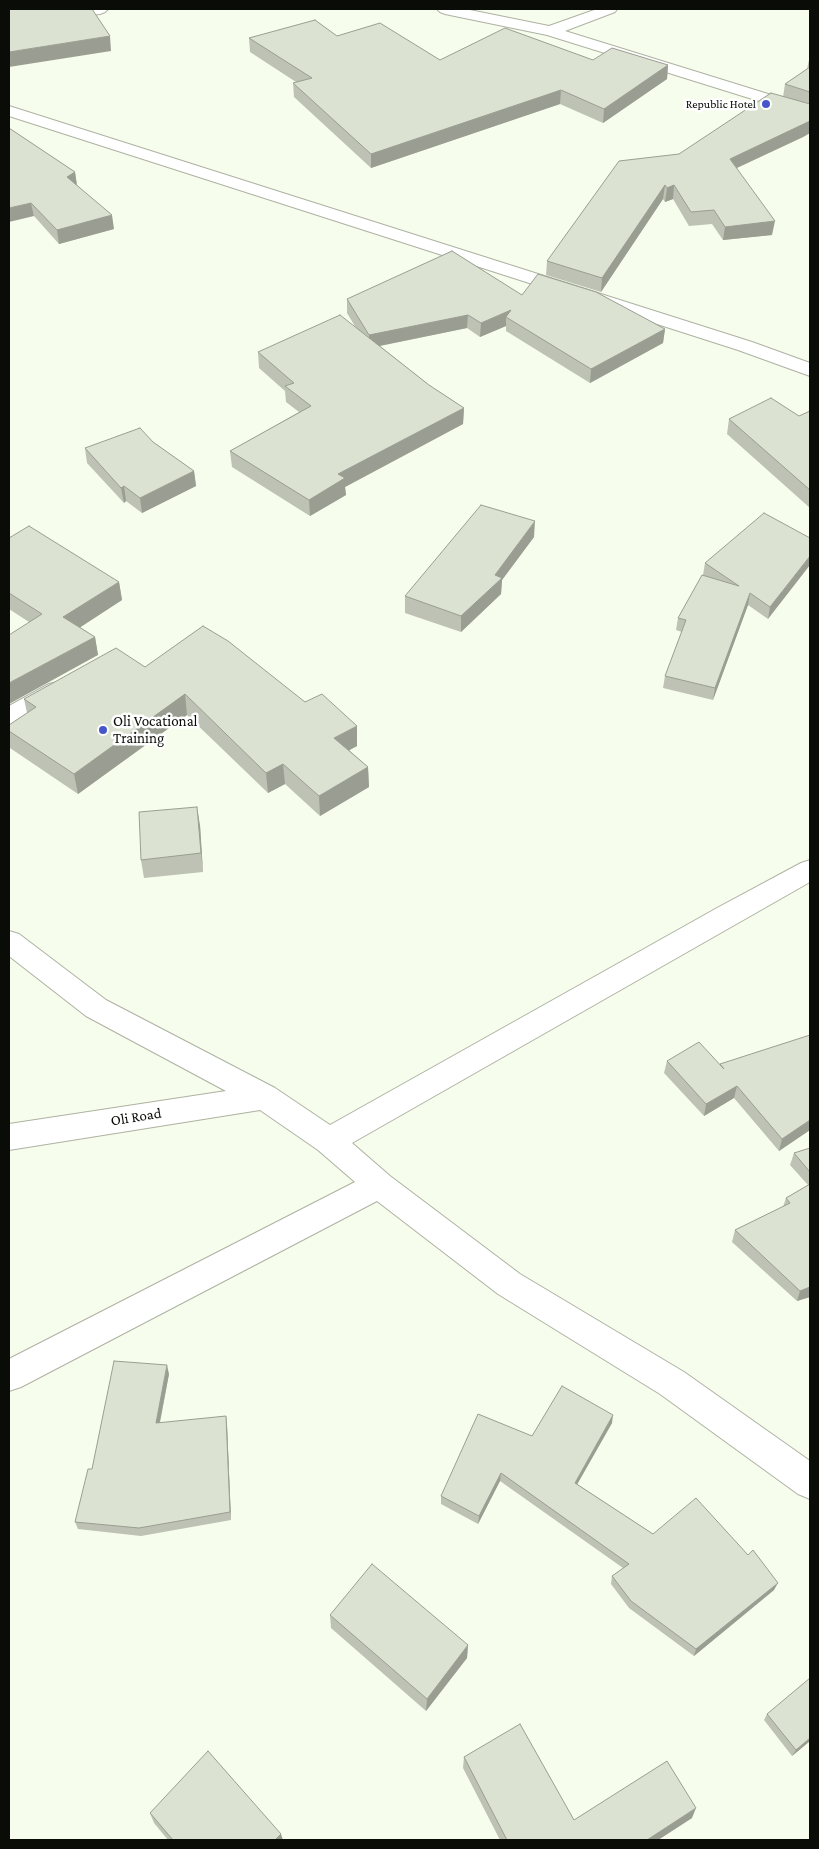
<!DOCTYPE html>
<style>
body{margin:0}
#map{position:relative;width:819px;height:1849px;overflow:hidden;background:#f7fdec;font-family:"Crimson Pro",serif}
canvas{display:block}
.frame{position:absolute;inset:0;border:10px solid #0a0c07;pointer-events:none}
</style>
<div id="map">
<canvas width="819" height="1849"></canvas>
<div class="frame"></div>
</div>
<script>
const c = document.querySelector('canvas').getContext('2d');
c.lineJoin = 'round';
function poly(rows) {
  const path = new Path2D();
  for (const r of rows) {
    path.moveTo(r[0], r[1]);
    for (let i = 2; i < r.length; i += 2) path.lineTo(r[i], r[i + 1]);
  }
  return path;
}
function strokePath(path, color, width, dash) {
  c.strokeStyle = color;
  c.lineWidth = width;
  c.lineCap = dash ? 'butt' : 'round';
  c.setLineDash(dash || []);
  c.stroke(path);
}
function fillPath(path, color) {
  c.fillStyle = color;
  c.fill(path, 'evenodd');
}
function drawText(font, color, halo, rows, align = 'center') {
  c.font = font + ' "Crimson Pro",serif';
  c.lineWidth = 5;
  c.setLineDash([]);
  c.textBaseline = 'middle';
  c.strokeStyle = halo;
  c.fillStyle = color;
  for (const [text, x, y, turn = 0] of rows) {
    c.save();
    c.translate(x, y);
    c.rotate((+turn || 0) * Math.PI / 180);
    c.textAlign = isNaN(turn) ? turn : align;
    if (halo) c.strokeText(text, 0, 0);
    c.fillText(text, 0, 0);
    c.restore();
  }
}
const minor = poly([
 [70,9,108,9,105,12,100,14,75,17,70,15,67,12,70,9],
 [437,9,465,9,549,26,597,9,617,9,615,12,565,31,810,107,810,117,547,35,445,14,440,12,437,9],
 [9,106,752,342,810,363,810,376,738,350,9,116,9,106],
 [58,682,67,684,70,690,67,696,18,723,9,725,9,706,49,684,58,682],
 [810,860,810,882,352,1143,390,1176,520,1274,684,1372,810,1461,810,1499,798,1494,660,1394,498,1294,377,1201,21,1387,9,1391,9,1359,355,1182,318,1150,260,1110,9,1150,9,1124,226,1091,86,1016,9,956,9,931,19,934,106,1000,275,1088,330,1125,717,908,801,863,810,860]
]);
strokePath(minor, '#adb2a2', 2);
fillPath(minor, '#fff');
fillPath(poly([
 [337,36,440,60,593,60,668,65,667,79,603,123,560,104,371,168,294,97,293,83,296,82,250,52,249,38],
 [810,59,810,133,803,137,737,168,772,235,723,240,712,224,689,226,673,199,665,202,663,199,601,292,546,275,547,261,679,154,783,97,785,84,807,69,809,60],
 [9,128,75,172,77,185,114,229,59,244,34,216],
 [522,295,665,329,663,343,590,383,506,331,506,326,480,337,467,328,380,346,429,385,464,408,463,424,345,487,346,495,310,516,232,467,230,451,299,412,286,402,285,391,259,368,258,352,356,328,347,313,347,299],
 [810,411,810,508,727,434,729,419,799,416],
 [153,442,194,471,196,486,142,513,126,501,124,503,87,463,85,448],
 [534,537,502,580,501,594,461,632,405,613,405,596],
 [9,538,119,582,122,600,80,627,95,637,98,655,29,622,9,609],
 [810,538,768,619,748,605,713,700,663,688,665,676,682,632,676,630,678,618,703,575,705,563],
 [145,667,357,746,349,750,368,767,369,787,320,816,285,784,268,793,187,715,78,794,10,748,9,744,9,725,27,713,24,699],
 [200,825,203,872,144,878,141,860],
 [667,1061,720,1065,720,1064,810,1130,779,1151,734,1098,704,1116,664,1073],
 [810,1148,810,1297,797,1301,732,1242,735,1230,783,1207,786,1198,808,1185,790,1165,794,1153],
 [169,1374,160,1423,226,1416,227,1425,231,1520,141,1536,78,1529,75,1522,92,1469],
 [612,1423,577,1484,653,1534,774,1590,694,1656,629,1608,611,1584,612,1576,623,1568,500,1481,478,1524,441,1504,441,1496,532,1436],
 [330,1615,468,1645,467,1658,426,1711,331,1628],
 [767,1714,810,1741,792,1756,764,1720],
 [464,1757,574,1820,692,1818,658,1840,500,1840,463,1768],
 [150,1813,283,1840,168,1840,154,1823]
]), '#bdc2b4');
fillPath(poly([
 [110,36,111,51,9,67,9,52],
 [668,65,667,79,603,123,604,109],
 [561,90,560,104,371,168,371,154],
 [810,121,810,133,803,137,728,172,730,159],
 [75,172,77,186,67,177],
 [665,185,663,199,601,292,602,278],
 [674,185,673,199,665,202,667,188],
 [31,203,34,216,9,222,9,208],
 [112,215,114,229,59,244,57,230],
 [775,221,772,235,723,240,725,227],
 [511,310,506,317,506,326,480,337,481,323],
 [468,315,467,328,369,348,369,335],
 [665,329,663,343,590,383,591,369],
 [464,408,463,424,345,487,346,495,310,516,309,500,338,474],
 [194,471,196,486,142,513,140,498],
 [124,486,126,501,124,503,121,488],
 [535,521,534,537,502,580,501,594,461,632,461,616,495,575],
 [810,556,810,565,768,619,770,607],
 [119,582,122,600,67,636,63,617],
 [750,593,748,605,713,700,715,688],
 [95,637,98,655,9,704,9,683],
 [185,694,187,715,78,794,74,774],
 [357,726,357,746,335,758,334,738],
 [283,764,285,784,268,793,266,773],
 [368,767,369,787,320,816,319,796],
 [197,807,200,825,203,872,201,853],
 [737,1086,734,1098,704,1116,706,1104],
 [810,1120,810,1130,779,1151,782,1139],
 [810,1287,810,1297,797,1301,800,1291],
 [167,1365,169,1374,158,1431,156,1423],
 [613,1415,612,1423,574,1490,575,1483],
 [226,1416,227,1425,231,1520,230,1512],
 [501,1473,500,1481,478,1524,479,1516],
 [778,1583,774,1590,694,1656,696,1649],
 [468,1645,467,1658,426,1711,427,1699],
 [810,1738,810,1741,792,1756,796,1750],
 [696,1808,692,1818,658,1840,647,1840],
 [281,1834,283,1840,275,1840]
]), '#9a9e92');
const building = poly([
 [9,9,92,9,110,36,9,52,9,9],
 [315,20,337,36,380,23,440,60,505,28,593,60,612,48,668,65,604,109,561,90,371,154,293,83,312,78,249,38,315,20],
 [810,67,810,92,785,84,810,67],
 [771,93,810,104,810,121,730,159,775,221,725,227,714,210,691,212,674,185,667,188,665,185,602,278,547,261,619,161,679,154,771,93],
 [9,128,75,172,67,177,112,215,57,230,31,203,9,208,9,128],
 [452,251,522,295,538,274,596,292,665,329,591,369,506,317,511,310,481,323,468,315,369,335,347,299,452,251],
 [340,315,429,385,464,408,338,474,345,478,309,500,230,451,311,406,285,386,294,383,258,352,340,315],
 [771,398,799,416,810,411,810,490,729,419,771,398],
 [140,428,153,442,194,471,140,498,124,486,121,488,85,448,140,428],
 [481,505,535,521,495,575,502,578,461,616,405,596,481,505],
 [764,513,810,538,810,556,770,607,750,593,715,688,665,676,686,620,678,618,702,575,739,586,705,563,764,513],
 [29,526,119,582,63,617,95,637,9,683,9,635,42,614,9,593,9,538,29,526],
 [203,626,228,641,305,702,322,694,357,726,334,738,368,767,319,796,283,764,266,773,185,694,74,774,9,731,9,725,36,707,24,699,116,648,145,667,203,626],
 [197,807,201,853,141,860,139,812,197,807],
 [810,1035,810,1120,782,1139,737,1086,706,1104,667,1061,699,1042,724,1069,720,1064,810,1035],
 [810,1148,810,1172,794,1153,810,1148],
 [810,1184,810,1287,800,1291,735,1230,790,1203,786,1198,810,1184],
 [114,1361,167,1365,156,1423,226,1416,230,1512,139,1528,75,1522,88,1469,92,1469,114,1361],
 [562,1386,613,1415,575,1483,653,1534,696,1498,748,1555,753,1550,778,1583,696,1649,631,1601,612,1576,629,1564,501,1473,479,1516,441,1496,478,1414,532,1436,562,1386],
 [372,1564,468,1645,427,1699,330,1615,372,1564],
 [810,1678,810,1738,796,1750,767,1714,810,1678],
 [520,1724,574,1820,667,1761,696,1808,647,1840,507,1840,464,1757,520,1724],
 [208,1751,281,1834,275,1840,173,1840,150,1813,208,1751]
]);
fillPath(building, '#dce2d1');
strokePath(building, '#9a9e92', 1);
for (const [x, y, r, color] of [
 [766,104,5,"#4556ca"],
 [103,730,5,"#4556ca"]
]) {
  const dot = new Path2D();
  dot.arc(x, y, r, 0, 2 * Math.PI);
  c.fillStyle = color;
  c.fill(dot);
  strokePath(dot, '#fff', 2);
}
drawText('12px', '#0a0c07', '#fff', [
 ["Republic Hotel",756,104]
], 'right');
drawText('15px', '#0a0c07', '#fff', [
 ["Oli Vocational",113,721],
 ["Training",113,738]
], 'left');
drawText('15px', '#0a0c07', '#fff', [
 ["Oli Road",136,1117,-9]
]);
</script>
